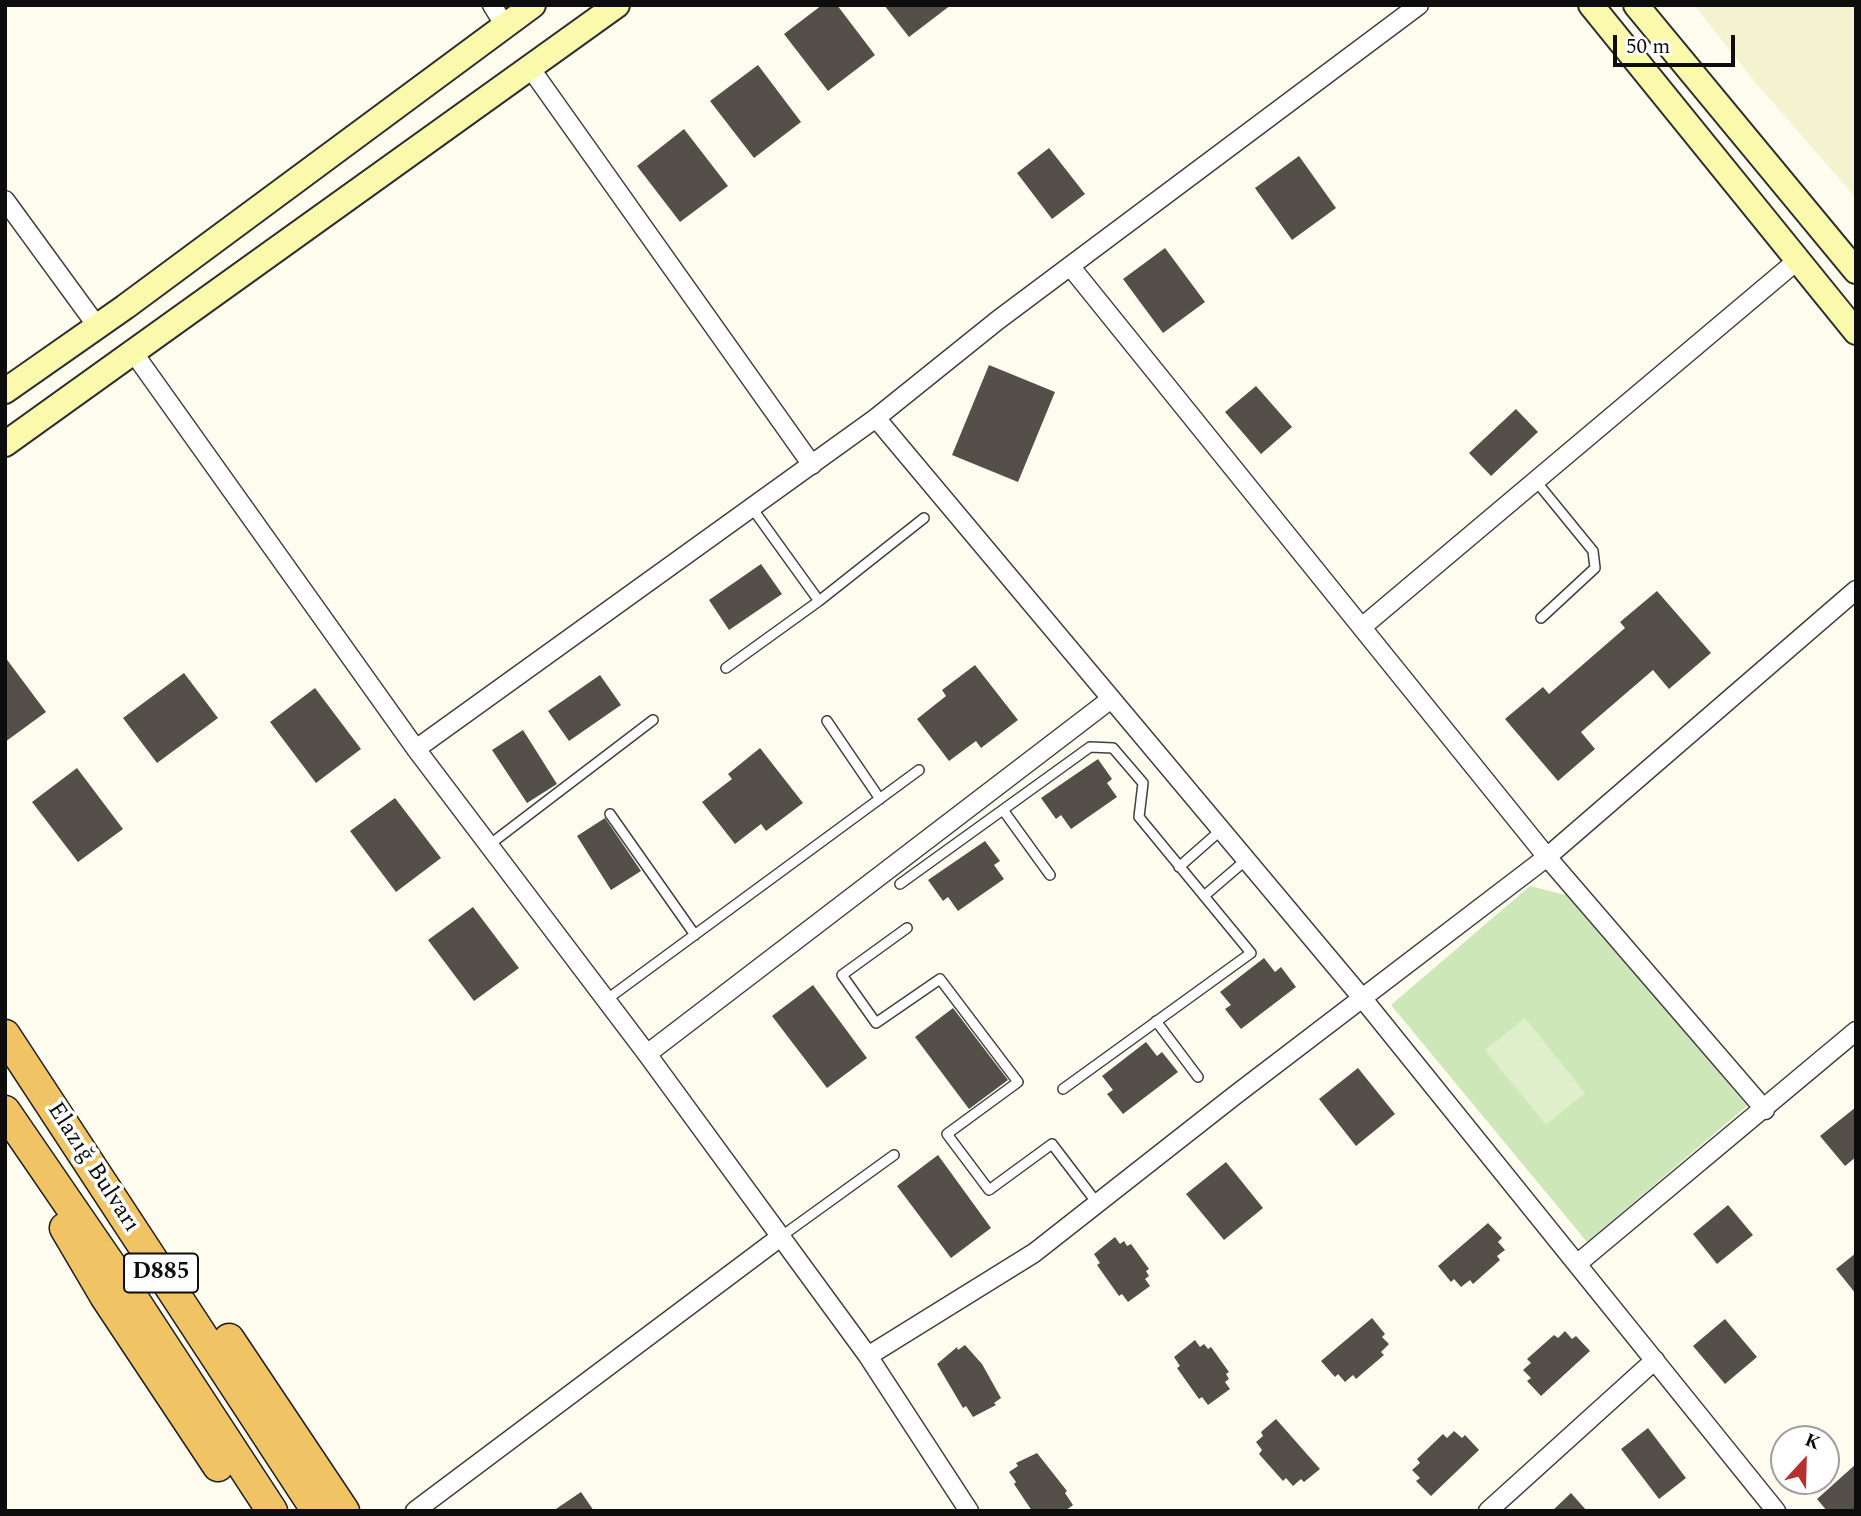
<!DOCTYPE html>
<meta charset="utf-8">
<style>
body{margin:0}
#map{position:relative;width:1861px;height:1516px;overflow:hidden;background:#fefcee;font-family:Spectral,serif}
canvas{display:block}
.frame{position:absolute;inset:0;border:7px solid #0d0d0d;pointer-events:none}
.north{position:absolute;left:1770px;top:1425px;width:70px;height:70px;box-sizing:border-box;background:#fff;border:2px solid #9e9e9e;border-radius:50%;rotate:22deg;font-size:19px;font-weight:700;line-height:28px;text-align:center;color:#0d0d0d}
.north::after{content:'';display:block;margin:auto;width:24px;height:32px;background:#b6312c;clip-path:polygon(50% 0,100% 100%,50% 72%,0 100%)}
.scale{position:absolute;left:1613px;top:35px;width:122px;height:32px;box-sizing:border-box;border:4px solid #0d0d0d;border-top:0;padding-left:9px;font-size:21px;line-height:24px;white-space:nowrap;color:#0d0d0d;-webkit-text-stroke:5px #fff;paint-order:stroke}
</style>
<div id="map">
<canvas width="1861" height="1516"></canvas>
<div class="frame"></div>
<div class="north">K</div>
<div class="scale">50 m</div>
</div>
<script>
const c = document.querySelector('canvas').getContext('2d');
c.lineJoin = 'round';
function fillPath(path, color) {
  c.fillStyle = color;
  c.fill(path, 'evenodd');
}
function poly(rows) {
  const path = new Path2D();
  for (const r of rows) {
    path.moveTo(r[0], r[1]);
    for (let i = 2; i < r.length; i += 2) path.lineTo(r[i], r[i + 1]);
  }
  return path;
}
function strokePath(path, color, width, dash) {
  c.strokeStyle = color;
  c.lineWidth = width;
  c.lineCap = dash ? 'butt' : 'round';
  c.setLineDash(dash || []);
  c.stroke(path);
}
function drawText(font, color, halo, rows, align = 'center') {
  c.font = font + ' Spectral,serif';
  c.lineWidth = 7;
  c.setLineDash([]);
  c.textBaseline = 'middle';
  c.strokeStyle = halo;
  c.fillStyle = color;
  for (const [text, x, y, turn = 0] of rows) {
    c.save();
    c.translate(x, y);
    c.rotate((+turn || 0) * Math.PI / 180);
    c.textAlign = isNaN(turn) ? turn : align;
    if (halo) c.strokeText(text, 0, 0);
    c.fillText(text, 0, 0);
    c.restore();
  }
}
fillPath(poly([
 [1694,5,1856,5,1856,198,1755,82]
]), '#f3f3cf');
fillPath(poly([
 [1530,886,1570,896,1747,1106,1587,1242,1391,1005]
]), '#cde7b9');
fillPath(poly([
 [1525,1018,1585,1093,1546,1125,1485,1050]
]), '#dfeecb');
fillPath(poly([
 [822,5,837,5,875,55,828,91,784,34],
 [884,5,951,5,909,37],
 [758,65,801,122,754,158,710,101],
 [684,129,728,186,680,222,637,166],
 [1049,148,1085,194,1052,219,1017,173],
 [1299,156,1336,208,1292,240,1255,188],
 [1165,248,1205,302,1163,333,1123,279],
 [989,365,1055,392,1018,482,952,455],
 [1256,386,1292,427,1261,454,1225,412],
 [1516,409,1538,432,1491,476,1469,453],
 [761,564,782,594,729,630,709,600],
 [1657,591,1711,653,1669,689,1653,670,1581,732,1595,749,1558,781,1505,719,1543,687,1549,694,1625,628,1620,622],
 [5,657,46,712,5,742],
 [975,665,1018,720,981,748,976,741,949,761,917,719,946,696,942,690],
 [184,673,218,718,157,763,123,718],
 [600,675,621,705,569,741,548,711],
 [315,688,361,749,316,783,270,722],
 [523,730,557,784,527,803,492,750],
 [760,748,803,803,766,831,761,824,735,844,702,802,732,779,728,774],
 [1098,759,1112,779,1107,783,1117,797,1071,829,1061,815,1056,819,1041,798],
 [77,768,123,829,78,862,32,802],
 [395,798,441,858,396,892,350,831],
 [605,818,641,871,611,890,577,836],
 [985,841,1000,861,994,865,1004,879,958,911,948,897,943,901,928,880],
 [473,907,519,968,474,1001,428,940],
 [1264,958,1275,972,1281,967,1296,987,1241,1029,1225,1009,1231,1005,1220,992],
 [813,985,867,1058,827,1088,772,1016],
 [953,1008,1008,1080,969,1109,915,1037],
 [1146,1042,1157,1056,1162,1052,1178,1072,1123,1114,1107,1094,1113,1090,1102,1076],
 [1358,1068,1395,1114,1356,1146,1319,1099],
 [1856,1107,1856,1157,1845,1166,1820,1136],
 [938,1155,991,1228,951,1258,897,1186],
 [1226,1162,1263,1208,1224,1240,1186,1194],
 [1728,1205,1753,1235,1717,1264,1693,1234],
 [1488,1223,1502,1238,1498,1242,1505,1250,1497,1256,1500,1260,1473,1284,1470,1280,1461,1287,1454,1279,1451,1282,1438,1266],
 [1115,1237,1120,1244,1124,1241,1127,1246,1131,1244,1149,1269,1146,1271,1149,1276,1145,1279,1150,1286,1128,1302,1122,1294,1119,1296,1097,1265,1100,1263,1094,1254],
 [1856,1253,1856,1294,1836,1269],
 [1372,1318,1385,1334,1382,1337,1389,1344,1381,1352,1384,1355,1356,1379,1353,1375,1345,1382,1338,1374,1335,1377,1321,1361],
 [1725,1319,1757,1357,1725,1384,1693,1346],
 [1565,1331,1572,1339,1576,1336,1590,1351,1541,1396,1527,1381,1531,1378,1523,1370,1531,1363,1527,1359,1554,1335,1558,1338],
 [1195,1340,1200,1347,1204,1344,1208,1349,1211,1347,1229,1372,1226,1374,1229,1379,1225,1382,1230,1389,1208,1405,1202,1397,1199,1399,1177,1368,1180,1366,1174,1357],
 [965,1345,982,1364,1001,1398,994,1403,996,1405,973,1417,966,1406,963,1408,937,1364,957,1347,958,1350],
 [1276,1419,1320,1469,1304,1482,1301,1479,1293,1486,1286,1478,1283,1481,1259,1454,1262,1450,1256,1442,1263,1436,1261,1432],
 [1648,1428,1686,1478,1659,1499,1621,1449],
 [1454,1431,1462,1438,1465,1435,1479,1450,1431,1496,1416,1481,1420,1478,1412,1470,1420,1463,1417,1459,1443,1434,1447,1438],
 [1037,1453,1067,1491,1065,1493,1073,1505,1065,1511,1032,1511,1014,1484,1016,1482,1009,1472,1018,1466,1016,1463],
 [1856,1464,1856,1511,1827,1511,1817,1499],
 [581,1492,594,1511,553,1511],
 [1571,1493,1587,1511,1552,1511]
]), '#554f4a');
const service = poly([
 [1535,480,1593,551,1595,568,1541,618],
 [752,508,819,601],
 [726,668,819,601,924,518],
 [827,721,880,799],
 [1003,810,1050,875],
 [610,814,695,935],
 [489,845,653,720],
 [1179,867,1221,830],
 [900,884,1090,747,1113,748,1143,783,1139,817,1251,953,1063,1089],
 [1204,896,1246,860],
 [907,928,842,975,876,1023,940,979,1018,1082,947,1134,989,1190,1052,1144,1097,1203],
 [606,1000,919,770],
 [1156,1021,1198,1077],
 [779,1238,894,1155]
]);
const minor = poly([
 [492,5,505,26],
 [531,69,812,465],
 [5,200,97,326],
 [1070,266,1547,857,1765,1110],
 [133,352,416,749,647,1054,868,1356,969,1511],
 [876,418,1363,999,1776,1511],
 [1362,627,1799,259],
 [416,749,876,418,998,320,1419,5],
 [647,1054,1111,699],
 [1577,1264,1856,1031],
 [868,1356,1034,1253,1234,1096,1547,857,1856,590],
 [415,1511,779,1238],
 [1488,1511,1655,1360]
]);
const secondary = poly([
 [1591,5,1856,332],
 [1636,5,1856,271],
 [5,391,125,307,533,5],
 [5,444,617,5]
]);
const trunk = poly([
 [5,1035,317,1511],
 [5,1111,127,1289,272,1511],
 [65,1228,105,1296,218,1466],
 [229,1339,344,1511]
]);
strokePath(service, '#404040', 12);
strokePath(minor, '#404040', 21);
strokePath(secondary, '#2f2f2f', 28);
strokePath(trunk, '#1e1e1e', 33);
strokePath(service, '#fff', 9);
strokePath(minor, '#fff', 18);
strokePath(secondary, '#fbf9ac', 24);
strokePath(trunk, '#f0c464', 30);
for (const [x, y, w] of [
 [161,1273,74]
]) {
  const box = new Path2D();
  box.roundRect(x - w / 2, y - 19.5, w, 39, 5);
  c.fillStyle = '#fff';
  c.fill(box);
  strokePath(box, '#0d0d0d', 2);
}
drawText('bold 23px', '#0d0d0d', null, [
 ["D885",161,1273]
]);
drawText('24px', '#0d0d0d', '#fff', [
 ["Elazığ Bulvarı",92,1168,57]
]);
</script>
